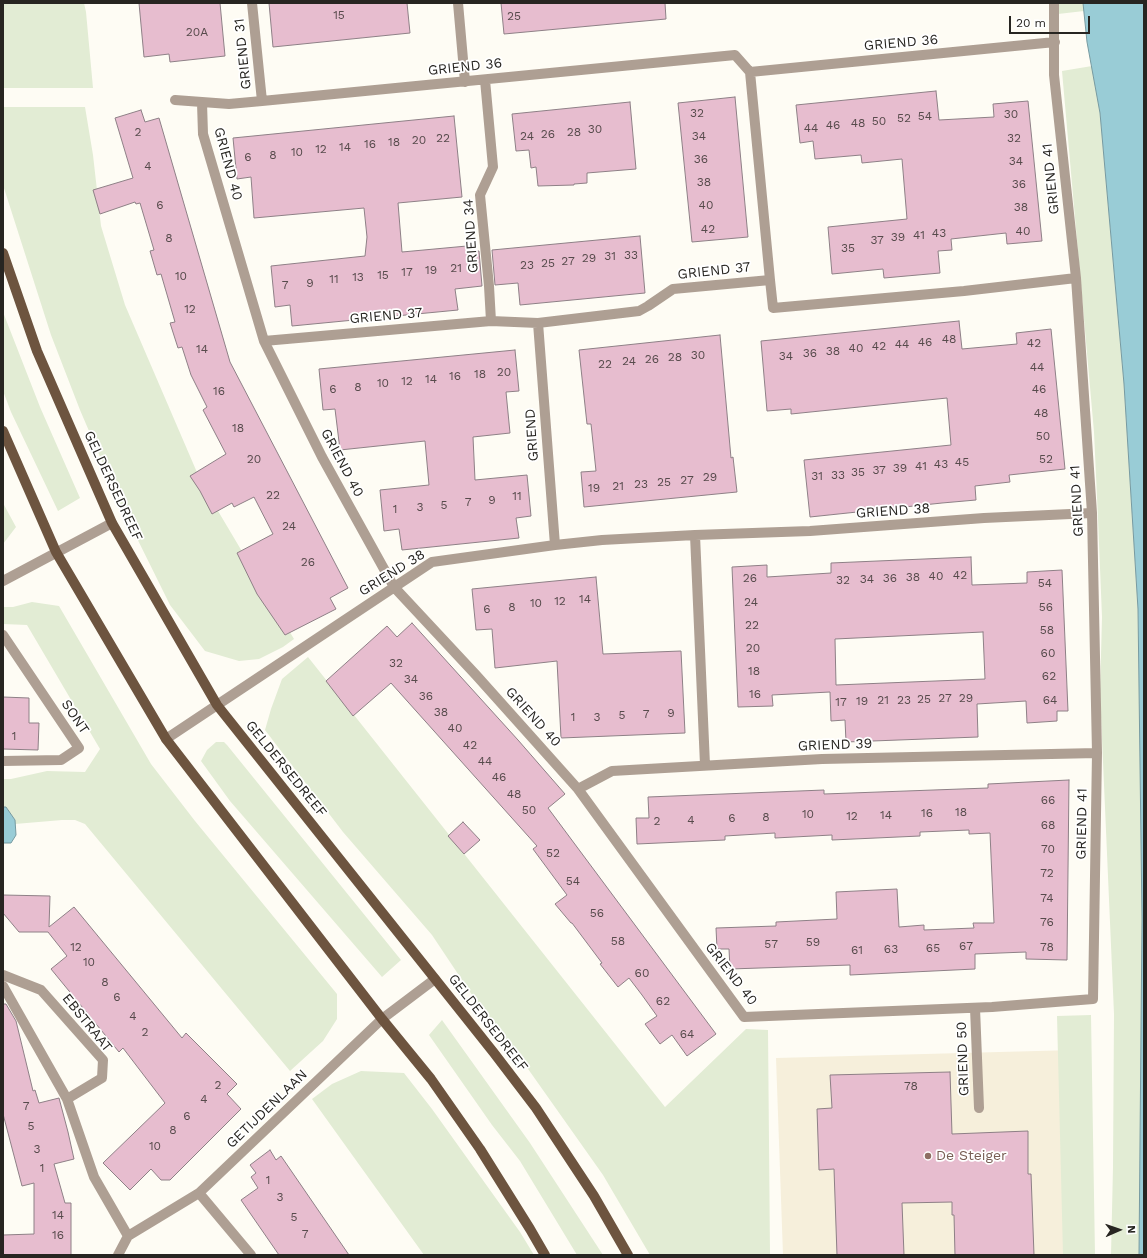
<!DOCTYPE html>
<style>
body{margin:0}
#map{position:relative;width:1147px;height:1258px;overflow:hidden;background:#fefcf4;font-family:"Work Sans",sans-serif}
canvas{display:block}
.frame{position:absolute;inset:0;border:4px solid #272521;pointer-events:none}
.north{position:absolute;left:1099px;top:1210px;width:40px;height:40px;-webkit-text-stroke:3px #fff;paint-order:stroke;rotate:88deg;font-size:11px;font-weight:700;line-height:16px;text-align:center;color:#272521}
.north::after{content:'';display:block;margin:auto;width:14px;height:18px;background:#272521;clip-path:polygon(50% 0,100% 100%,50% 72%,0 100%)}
.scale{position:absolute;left:1009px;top:16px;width:81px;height:18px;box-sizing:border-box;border:2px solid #272521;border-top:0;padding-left:5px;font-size:12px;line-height:14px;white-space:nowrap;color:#272521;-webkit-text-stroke:3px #fff;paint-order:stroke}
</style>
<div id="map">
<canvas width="1147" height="1258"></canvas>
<div class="frame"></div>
<div class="north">N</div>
<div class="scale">20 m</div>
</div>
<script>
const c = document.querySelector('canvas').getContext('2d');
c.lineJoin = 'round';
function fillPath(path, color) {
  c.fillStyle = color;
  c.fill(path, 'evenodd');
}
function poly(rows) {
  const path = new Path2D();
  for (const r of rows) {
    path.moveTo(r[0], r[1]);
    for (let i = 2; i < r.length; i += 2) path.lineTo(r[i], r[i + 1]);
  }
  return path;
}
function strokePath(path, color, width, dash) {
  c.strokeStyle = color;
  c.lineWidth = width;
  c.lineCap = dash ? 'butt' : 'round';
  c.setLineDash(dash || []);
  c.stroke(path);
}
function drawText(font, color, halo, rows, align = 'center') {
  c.font = font + ' "Work Sans",sans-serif';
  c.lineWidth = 3.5;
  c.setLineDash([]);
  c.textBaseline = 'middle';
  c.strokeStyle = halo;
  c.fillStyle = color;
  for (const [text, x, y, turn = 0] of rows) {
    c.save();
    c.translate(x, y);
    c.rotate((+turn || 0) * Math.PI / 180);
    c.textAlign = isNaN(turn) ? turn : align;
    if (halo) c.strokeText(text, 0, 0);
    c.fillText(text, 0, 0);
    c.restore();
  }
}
fillPath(poly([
 [1074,1050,1077,1255,783,1255,776,1058]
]), '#f6efdb');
fillPath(poly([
 [3,3,84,3,86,12,93,88,3,88],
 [1057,3,1083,3,1084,11,1058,14],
 [1092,66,1100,113,1124,384,1138,609,1142,919,1139,1255,1111,1255,1113,1167,1114,1014,1100,693,1102,617,1098,519,1094,432,1062,71],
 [3,107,85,107,93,155,101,226,125,305,202,484,294,639,283,647,259,659,239,661,205,651,170,605,122,508,80,410,51,335,3,185],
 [3,312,40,407,80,498,58,511,11,412,3,391],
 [3,503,16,527,3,544],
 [32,602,59,606,151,764,195,821,337,994,337,1019,323,1041,290,1071,85,824,75,820,62,820,15,824,15,820,6,807,3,807,3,779,11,779,47,771,85,772,100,749,27,625,3,624,3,607,13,607],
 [308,657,665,1107,746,1029,768,1030,770,1255,650,1255,603,1175,521,1059,476,1001,432,935,343,832,265,730,271,709,282,679],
 [216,742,224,742,227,745,401,960,382,977,230,801,201,761,207,750],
 [1091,1015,1095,1255,1063,1255,1057,1016],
 [442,1020,530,1143,603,1255,577,1255,520,1161,492,1125,429,1035],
 [361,1071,404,1073,432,1109,520,1232,534,1255,424,1255,312,1099,332,1084]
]), '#e2ecd4');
const water = poly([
 [1083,3,1144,3,1144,1255,1139,1255,1142,919,1138,609,1124,384,1100,113,1087,42,1083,3],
 [3,807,6,807,15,820,16,835,11,843,3,843,3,807]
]);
fillPath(water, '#99ccd6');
strokePath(water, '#779aa0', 1);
const building = poly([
 [139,3,220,3,225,56,170,62,169,54,144,57,139,3],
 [269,3,407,3,410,33,273,47,269,3],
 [501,3,665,3,666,19,504,34,501,3],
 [936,91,939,120,994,117,993,104,1028,101,1042,241,1007,244,1006,233,951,239,952,250,938,251,940,273,884,278,883,269,832,274,828,227,907,219,902,159,862,163,861,155,815,159,813,141,800,143,796,105,936,91],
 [735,97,748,237,692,242,678,103,735,97],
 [630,102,636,169,587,173,587,183,574,184,574,185,538,186,536,167,531,168,529,150,516,151,512,114,630,102],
 [141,110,145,122,159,118,230,362,348,588,330,598,336,609,285,635,257,594,237,553,273,534,254,497,234,507,232,503,212,514,200,491,190,476,226,454,203,410,207,407,191,375,182,347,178,348,170,323,175,322,161,274,157,275,150,251,154,250,140,203,136,204,135,202,100,214,93,190,133,178,115,118,141,110],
 [454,116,462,197,398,203,402,252,467,246,467,252,479,251,482,286,455,289,458,310,292,326,290,305,275,307,271,266,365,256,367,237,364,208,254,218,251,177,237,179,233,138,454,116],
 [640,236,645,293,520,305,518,283,495,285,492,250,640,236],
 [959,321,962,349,1017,344,1016,333,1051,329,1065,469,1009,475,1010,482,975,486,976,500,942,503,810,517,804,460,951,445,947,398,791,414,791,409,767,411,761,341,959,321],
 [720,335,731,458,733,457,737,492,584,507,581,472,596,471,591,424,587,424,579,350,720,335],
 [515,350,519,391,506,392,510,433,473,437,475,480,527,475,531,516,516,518,519,538,402,550,399,529,384,531,380,490,429,485,425,441,340,450,335,409,323,410,319,369,515,350],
 [971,557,972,585,1027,583,1027,572,1062,570,1068,711,1057,711,1057,721,1027,723,1026,701,977,704,978,737,846,742,845,720,831,721,830,692,772,695,773,706,738,707,732,567,767,565,767,577,831,573,831,563,971,557],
 [983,632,985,679,836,685,835,639,983,632],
 [596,577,603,654,681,651,685,733,561,738,557,661,495,668,492,629,476,630,472,589,596,577],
 [412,623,518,740,565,794,548,808,716,1034,687,1056,672,1035,660,1044,645,1024,657,1016,642,995,629,978,618,987,600,964,602,963,572,923,571,923,555,904,567,895,533,849,537,846,391,683,353,716,326,681,387,626,397,637,412,623],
 [3,697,29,698,29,723,39,723,38,750,3,749,3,697],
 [1069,780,1067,960,1026,959,1026,952,975,954,975,969,850,975,850,965,730,969,729,949,717,949,716,928,776,926,776,922,837,919,836,892,897,889,899,927,924,925,924,930,974,928,973,923,994,923,990,833,969,834,969,830,945,831,920,832,920,836,832,840,832,835,775,838,775,833,725,836,725,840,637,844,636,818,649,818,648,797,824,790,824,794,988,788,988,784,1069,780],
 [463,822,480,840,464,854,448,836,463,822],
 [3,895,50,896,49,927,74,907,182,1038,186,1033,237,1084,227,1094,241,1109,170,1180,161,1180,151,1169,130,1190,103,1163,165,1103,123,1048,119,1052,51,969,67,956,48,932,19,932,3,913,3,895],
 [3,1004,6,1004,16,1021,33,1091,35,1090,39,1103,59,1098,68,1132,74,1159,54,1164,65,1203,71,1203,71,1255,3,1255,3,1235,34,1234,34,1183,22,1186,3,1114,3,1004],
 [950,1072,952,1134,1028,1131,1028,1174,1031,1174,1034,1255,955,1255,954,1215,952,1215,952,1202,902,1203,904,1255,837,1255,834,1169,819,1170,817,1109,832,1108,830,1075,950,1072],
 [270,1150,276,1160,281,1156,349,1255,279,1255,241,1200,258,1188,251,1177,256,1173,250,1165,270,1150]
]);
fillPath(building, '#e7bdcf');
strokePath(building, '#8e8086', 1);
strokePath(poly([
 [252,3,262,101],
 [458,3,465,82],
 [750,72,770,280],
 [485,80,493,167,480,195,489,286,491,321],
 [175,100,229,104,262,101,735,55,750,72,1055,42],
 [202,103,203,134,264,341,322,457,394,587,476,675,578,789,744,1017,992,1007,1093,999,1097,753,1092,513,1076,278,1054,75,1054,3],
 [538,323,555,545],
 [264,341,491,321,538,323,639,311,648,306,673,289,770,280,773,308,964,291,1076,278],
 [695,535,705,765],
 [3,581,112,523],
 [3,635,79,748,61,760,3,761],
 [166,739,432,562,555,545,602,540,695,535,810,531,984,518,1092,513],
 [578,789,612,771,822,759,1097,753],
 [3,975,41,990,103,1060,102,1078,67,1099],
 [3,986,67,1099,94,1177,128,1236],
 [975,1008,979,1108],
 [199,1193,251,1255],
 [118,1255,128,1236,199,1193,382,1019,435,979]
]), '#ae9f93', 10);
strokePath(poly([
 [3,253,37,351,112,523,217,705,494,1053,536,1108,594,1196,628,1255],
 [3,431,56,552,166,739,382,1019,431,1079,480,1149,530,1229,545,1255]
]), '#6d543f', 10);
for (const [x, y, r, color] of [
 [928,1156,4,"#8d6e63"]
]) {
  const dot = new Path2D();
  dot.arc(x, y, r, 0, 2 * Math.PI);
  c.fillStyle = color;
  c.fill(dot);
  strokePath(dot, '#fff', 1.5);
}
drawText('12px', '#574b4c', null, [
 ["15",339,15],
 ["25",514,16],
 ["20A",197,32],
 ["32",697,113],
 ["30",1011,114],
 ["54",925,116],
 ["52",904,118],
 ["50",879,121],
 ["48",858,123],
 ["46",833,125],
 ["44",811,128],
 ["30",595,129],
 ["2",138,132],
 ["28",574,132],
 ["26",548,134],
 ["24",527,136],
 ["34",699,136],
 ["22",443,138],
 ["32",1014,138],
 ["20",419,140],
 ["18",394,142],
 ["16",370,144],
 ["14",345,147],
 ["12",321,149],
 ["10",297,152],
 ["8",273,155],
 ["6",248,157],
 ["36",701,159],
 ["34",1016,161],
 ["4",148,166],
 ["38",704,182],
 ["36",1019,184],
 ["6",160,205],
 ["40",706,205],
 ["38",1021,207],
 ["42",708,229],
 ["40",1023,231],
 ["43",939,233],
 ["41",919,235],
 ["39",898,237],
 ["8",169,238],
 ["37",877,240],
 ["35",848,248],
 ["33",631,255],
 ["31",610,256],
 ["29",589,258],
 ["27",568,261],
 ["25",548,263],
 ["23",527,265],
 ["21",456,268],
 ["19",431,270],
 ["17",407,272],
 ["15",383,275],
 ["10",181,276],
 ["13",358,277],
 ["11",334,279],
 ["9",310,283],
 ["7",285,285],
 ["12",190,309],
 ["48",949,339],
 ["46",925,342],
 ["42",1034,343],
 ["44",902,344],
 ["42",879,346],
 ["40",856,348],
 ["14",202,349],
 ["38",833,351],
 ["36",810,353],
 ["30",698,355],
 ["34",786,356],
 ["28",675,357],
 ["26",652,359],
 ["24",629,361],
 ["22",605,364],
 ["44",1037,367],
 ["20",504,372],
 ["18",480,374],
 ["16",455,376],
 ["14",431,379],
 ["12",407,381],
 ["10",383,383],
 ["8",358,387],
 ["6",333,389],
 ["46",1039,389],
 ["16",219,391],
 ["48",1041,413],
 ["18",238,428],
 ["50",1043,436],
 ["20",254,459],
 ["52",1046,459],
 ["45",962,462],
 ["43",941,464],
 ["41",921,466],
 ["39",900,468],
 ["37",879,470],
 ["35",858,472],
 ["33",838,475],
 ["31",817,476],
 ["29",710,477],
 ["27",687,480],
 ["25",664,482],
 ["23",641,484],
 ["21",618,486],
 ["19",594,488],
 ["22",273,495],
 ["11",517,496],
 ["9",492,500],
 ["7",468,502],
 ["5",444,505],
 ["3",420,507],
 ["1",395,509],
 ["24",289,526],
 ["26",308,562],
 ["42",960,575],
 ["40",936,576],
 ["38",913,577],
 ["26",750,578],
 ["36",890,578],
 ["34",867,579],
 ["32",843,580],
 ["54",1045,583],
 ["14",585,599],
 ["12",560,601],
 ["24",751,602],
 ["10",536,603],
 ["8",512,607],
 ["56",1046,607],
 ["6",487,609],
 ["22",752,625],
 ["58",1047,630],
 ["20",753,648],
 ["60",1048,653],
 ["32",396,663],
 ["18",754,671],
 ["62",1049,676],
 ["34",411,679],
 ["16",755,694],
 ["36",426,696],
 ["27",945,698],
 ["29",966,698],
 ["25",924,699],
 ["21",883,700],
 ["23",904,700],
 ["64",1050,700],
 ["19",862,701],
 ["17",841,702],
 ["38",441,712],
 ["9",671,713],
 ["7",646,714],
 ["5",622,715],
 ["1",573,717],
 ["3",597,717],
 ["40",455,728],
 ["1",14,736],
 ["42",470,745],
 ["44",485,761],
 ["46",499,777],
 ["48",514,794],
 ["66",1048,800],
 ["50",529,810],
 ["18",961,812],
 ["16",927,813],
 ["10",808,814],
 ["14",886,815],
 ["12",852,816],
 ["8",766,817],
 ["6",732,818],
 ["4",691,820],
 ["2",657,821],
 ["68",1048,825],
 ["70",1048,849],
 ["52",553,853],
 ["72",1047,873],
 ["54",573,881],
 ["74",1047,898],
 ["56",597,913],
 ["76",1047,922],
 ["58",618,941],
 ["59",813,942],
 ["57",771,944],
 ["67",966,946],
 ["12",76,947],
 ["78",1047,947],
 ["65",933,948],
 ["63",891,949],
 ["61",857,950],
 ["10",89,962],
 ["60",642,973],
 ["8",105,982],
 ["6",117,997],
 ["62",663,1001],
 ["4",133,1016],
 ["2",145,1032],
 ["64",687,1034],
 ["2",218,1085],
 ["78",911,1086],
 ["4",204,1099],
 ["7",26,1106],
 ["6",187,1116],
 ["5",31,1126],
 ["8",173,1130],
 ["10",155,1146],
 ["3",37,1149],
 ["1",42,1168],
 ["1",268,1180],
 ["3",280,1197],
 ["14",58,1215],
 ["5",294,1217],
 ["7",305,1234],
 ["16",58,1235]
]);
drawText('14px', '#272521', '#fff', [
 ["GRIEND 36",901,43,-5],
 ["GRIEND 31",243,54,-96],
 ["GRIEND 36",465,67,-6],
 ["GRIEND 40",228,164,75],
 ["GRIEND 41",1051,179,-96],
 ["GRIEND 34",471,236,-94],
 ["GRIEND 37",714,271,-6],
 ["GRIEND 37",386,316,-5],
 ["GRIEND",532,435,-94],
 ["GRIEND 40",342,463,62],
 ["GELDERSEDREEF",113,486,65],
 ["GRIEND 41",1077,501,-93],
 ["GRIEND 38",893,511,-4],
 ["GRIEND 38",392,573,-32],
 ["SONT",75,717,56],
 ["GRIEND 40",533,717,48],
 ["GRIEND 39",835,745,-2],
 ["GELDERSEDREEF",286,769,51],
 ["GRIEND 41",1082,824,-89],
 ["GRIEND 40",731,974,52],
 ["EBSTRAAT",87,1023,51],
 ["GELDERSEDREEF",488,1023,52],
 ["GRIEND 50",963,1059,-92],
 ["GETIJDENLAAN",267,1109,-44]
]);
drawText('14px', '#785e54', '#fff', [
 ["De Steiger",936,1156]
], 'left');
</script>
